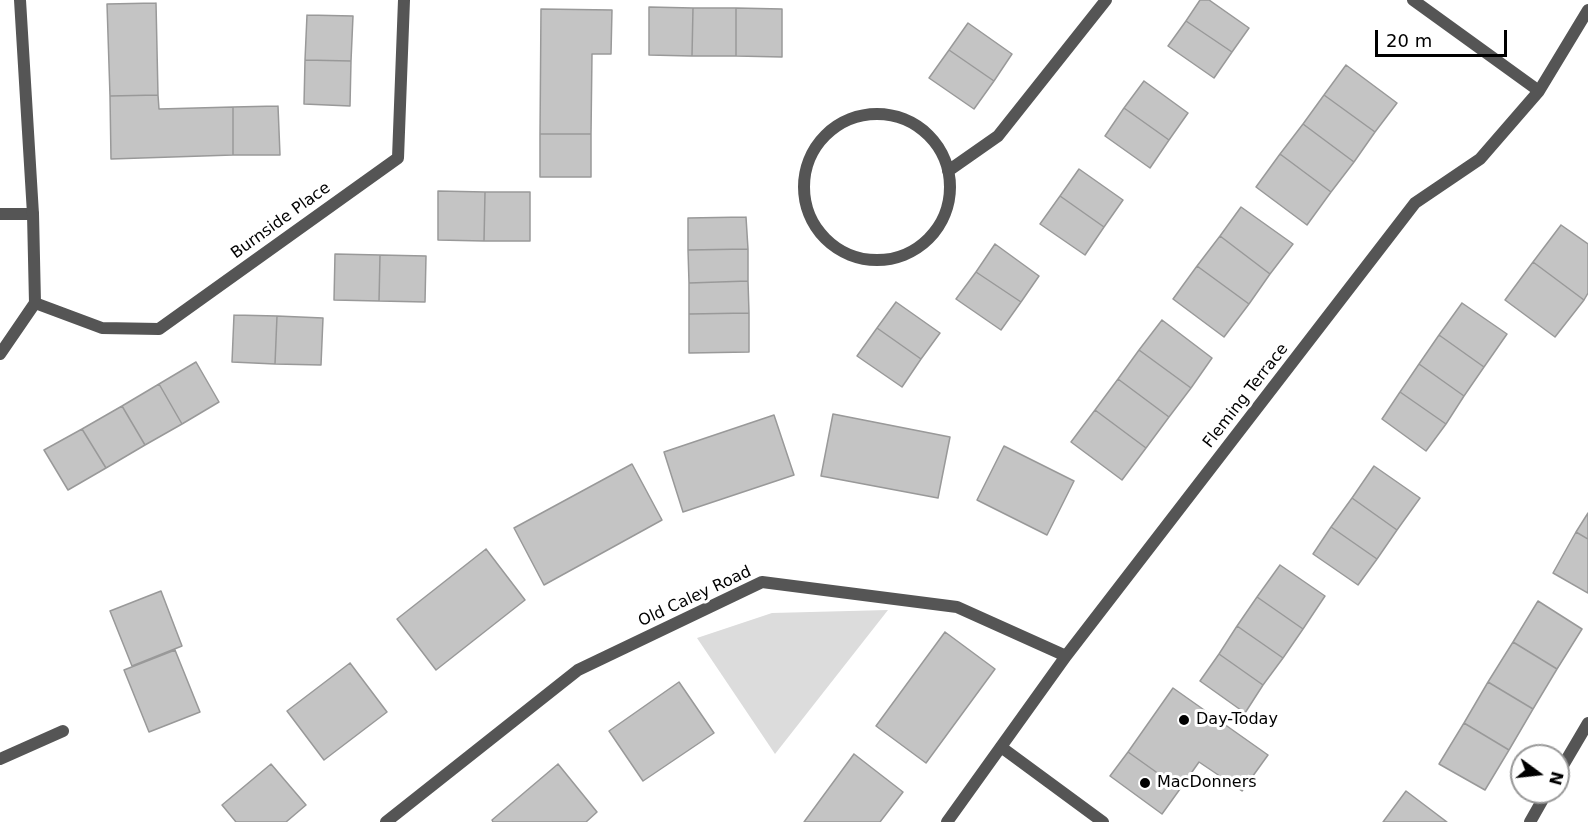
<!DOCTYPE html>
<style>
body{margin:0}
#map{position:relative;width:1588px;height:822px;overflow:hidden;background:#fff;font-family:"DejaVu Sans",sans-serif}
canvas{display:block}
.north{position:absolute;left:1510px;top:744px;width:60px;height:60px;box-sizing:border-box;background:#fff;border:2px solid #999;border-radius:50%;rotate:105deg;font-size:16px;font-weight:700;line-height:24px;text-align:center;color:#000}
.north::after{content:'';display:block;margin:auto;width:21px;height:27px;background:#000;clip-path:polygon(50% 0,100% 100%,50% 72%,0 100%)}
.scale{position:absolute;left:1375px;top:30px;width:132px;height:27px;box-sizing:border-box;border:3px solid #000;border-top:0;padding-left:8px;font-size:18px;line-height:21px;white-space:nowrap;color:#000;-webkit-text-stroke:4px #fff;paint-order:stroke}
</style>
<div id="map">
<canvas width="1588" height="822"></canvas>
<div class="north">N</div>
<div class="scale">20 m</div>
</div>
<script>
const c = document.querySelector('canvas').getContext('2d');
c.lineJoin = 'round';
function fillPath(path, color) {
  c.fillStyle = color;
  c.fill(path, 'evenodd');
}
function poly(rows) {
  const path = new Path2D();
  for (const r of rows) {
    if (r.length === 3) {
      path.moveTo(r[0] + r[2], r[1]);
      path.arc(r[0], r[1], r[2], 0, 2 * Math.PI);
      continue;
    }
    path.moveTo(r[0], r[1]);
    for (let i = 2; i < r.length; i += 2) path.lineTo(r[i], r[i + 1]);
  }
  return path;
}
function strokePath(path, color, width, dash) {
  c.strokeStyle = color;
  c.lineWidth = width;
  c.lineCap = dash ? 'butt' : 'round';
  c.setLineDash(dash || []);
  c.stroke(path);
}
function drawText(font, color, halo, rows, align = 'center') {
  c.font = font + ' "DejaVu Sans",sans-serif';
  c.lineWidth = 6;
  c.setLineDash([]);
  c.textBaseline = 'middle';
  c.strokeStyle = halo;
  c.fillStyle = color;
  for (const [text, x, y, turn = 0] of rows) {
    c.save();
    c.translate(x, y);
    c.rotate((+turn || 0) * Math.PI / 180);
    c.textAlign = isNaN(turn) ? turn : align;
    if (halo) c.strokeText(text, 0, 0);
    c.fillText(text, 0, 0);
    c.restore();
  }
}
fillPath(poly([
 [888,610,775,754,697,638,772,613]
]), '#dcdcdc');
const building = poly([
 [1200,0,1209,0,1249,28,1232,52,1186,21,1200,0],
 [156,3,158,95,110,96,107,4,156,3],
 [649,7,693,8,692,56,649,55,649,7],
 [693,8,736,8,736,56,692,56,693,8],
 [736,8,782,9,782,57,736,56,736,8],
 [541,9,612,10,611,54,592,54,591,134,540,134,541,9],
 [307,15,353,16,351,61,305,60,307,15],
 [1186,21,1232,52,1214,78,1168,46,1186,21],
 [968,23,1012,54,994,81,949,50,968,23],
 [949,50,994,81,974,109,929,78,949,50],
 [305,60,351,61,350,106,304,104,305,60],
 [1346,65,1397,103,1375,132,1324,95,1346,65],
 [1144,81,1188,113,1169,140,1124,108,1144,81],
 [158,95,159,109,233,107,233,155,111,159,110,96,158,95],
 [1324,95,1375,132,1354,162,1303,124,1324,95],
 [278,106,280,155,233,155,233,107,278,106],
 [1124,108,1169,140,1150,168,1105,136,1124,108],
 [1303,124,1354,162,1331,192,1280,154,1303,124],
 [540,134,591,134,591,177,540,177,540,134],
 [1280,154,1331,192,1307,225,1256,187,1280,154],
 [1079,169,1123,200,1104,227,1060,196,1079,169],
 [438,191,485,192,484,241,438,240,438,191],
 [485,192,530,192,530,241,484,241,485,192],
 [1060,196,1104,227,1085,255,1040,224,1060,196],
 [1241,207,1293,244,1270,274,1220,236,1241,207],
 [746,217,748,249,688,250,688,218,746,217],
 [1561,225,1588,244,1588,293,1584,300,1533,262,1561,225],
 [1220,236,1270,274,1249,304,1197,266,1220,236],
 [995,244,1039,276,1021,302,976,272,995,244],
 [748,249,748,281,689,283,688,250,748,249],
 [335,254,380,255,379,301,334,300,335,254],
 [380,255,426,256,425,302,379,301,380,255],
 [1533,262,1584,300,1555,337,1505,300,1533,262],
 [1197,266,1249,304,1224,337,1173,299,1197,266],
 [976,272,1021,302,1001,330,956,299,976,272],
 [748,281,749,313,689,314,689,283,748,281],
 [896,302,940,333,921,359,877,328,896,302],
 [1462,303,1507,334,1484,367,1439,335,1462,303],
 [749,313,749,352,689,353,689,314,749,313],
 [234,315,277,316,275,364,232,362,234,315],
 [277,316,323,318,321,365,275,364,277,316],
 [1162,320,1212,358,1191,388,1139,350,1162,320],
 [877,328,921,359,902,387,857,356,877,328],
 [1439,335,1484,367,1464,396,1419,364,1439,335],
 [1139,350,1191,388,1169,417,1118,379,1139,350],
 [196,362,219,402,182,424,159,384,196,362],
 [1419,364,1464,396,1446,424,1400,392,1419,364],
 [1118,379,1169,417,1146,448,1095,410,1118,379],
 [159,384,182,424,145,445,122,406,159,384],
 [1400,392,1446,424,1426,451,1382,419,1400,392],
 [122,406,145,445,106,468,82,429,122,406],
 [1095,410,1146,448,1122,480,1071,442,1095,410],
 [833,414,950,437,938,498,821,476,833,414],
 [774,415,794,475,683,512,664,452,774,415],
 [82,429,106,468,68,490,44,450,82,429],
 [1004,446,1074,481,1047,535,977,500,1004,446],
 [632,464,662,520,544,585,514,528,632,464],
 [1374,466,1420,498,1397,530,1352,498,1374,466],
 [1352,498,1397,530,1377,559,1331,527,1352,498],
 [1588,513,1588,539,1576,532,1588,513],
 [1331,527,1377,559,1358,585,1313,554,1331,527],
 [1576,532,1588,539,1588,593,1553,573,1576,532],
 [486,549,525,600,436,670,397,619,486,549],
 [1280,565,1325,596,1303,629,1257,597,1280,565],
 [161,591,182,646,132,666,110,611,161,591],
 [1257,597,1303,629,1283,658,1237,626,1257,597],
 [1538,601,1582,629,1557,669,1513,642,1538,601],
 [1237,626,1283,658,1263,685,1219,654,1237,626],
 [945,632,995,669,926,763,876,726,945,632],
 [1513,642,1557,669,1533,709,1488,682,1513,642],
 [175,650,200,712,149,732,124,670,175,650],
 [1219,654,1263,685,1245,713,1200,681,1219,654],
 [350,663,387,712,324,760,287,711,350,663],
 [679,682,714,733,643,781,609,731,679,682],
 [1488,682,1533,709,1509,750,1464,723,1488,682],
 [1173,688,1268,755,1242,791,1199,762,1180,789,1128,752,1173,688],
 [1464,723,1509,750,1485,790,1439,764,1464,723],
 [1128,752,1180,789,1162,814,1110,776,1128,752],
 [854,754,903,792,880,822,804,822,854,754],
 [271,764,306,805,286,822,236,822,222,805,271,764],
 [558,764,597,812,586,822,493,822,492,820,558,764],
 [1406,791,1447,822,1383,822,1406,791]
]);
fillPath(building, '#c4c4c4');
strokePath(building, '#999', 1.5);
strokePath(poly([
 [0,214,33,214]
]), '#555', 12);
strokePath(poly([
 [1413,0,1539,91],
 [877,187,73],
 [948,171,998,136,1106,0],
 [35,303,102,328,159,329,398,158,404,0],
 [0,354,35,303,33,214,20,0],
 [1001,747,1103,822],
 [0,759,63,731],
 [1558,774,1588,723],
 [386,822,578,670,762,582,957,607,1066,656],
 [947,822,1066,656,1415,203,1480,159,1539,91,1588,10],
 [1530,822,1547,792]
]), '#555', 12);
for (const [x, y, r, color] of [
 [1184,720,6,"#000"],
 [1145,783,6,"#000"]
]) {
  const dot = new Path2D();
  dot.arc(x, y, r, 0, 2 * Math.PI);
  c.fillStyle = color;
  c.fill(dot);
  strokePath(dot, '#fff', 2);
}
drawText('16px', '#000', '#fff', [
 ["Burnside Place",281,221,-36],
 ["Fleming Terrace",1246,396,-52],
 ["Old Caley Road",695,597,-25]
]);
drawText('16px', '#000', '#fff', [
 ["Day-Today",1196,720],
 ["MacDonners",1157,783]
], 'left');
</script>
